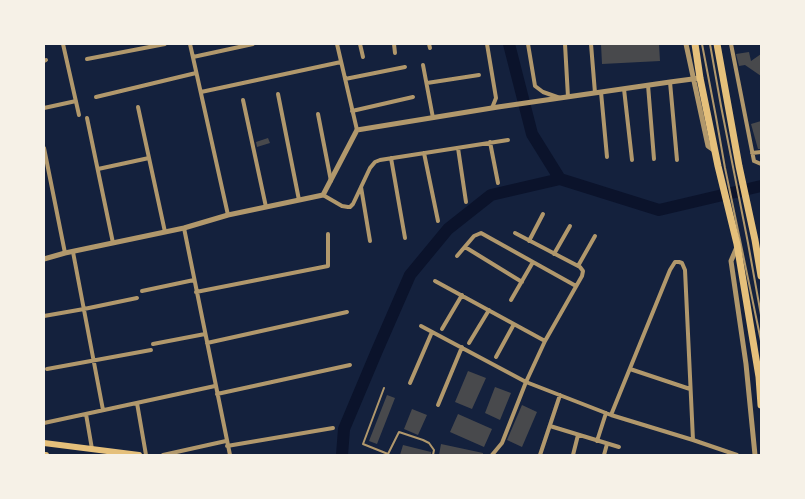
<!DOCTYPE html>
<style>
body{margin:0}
#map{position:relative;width:805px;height:499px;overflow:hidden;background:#14213d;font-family:"Roboto Condensed",sans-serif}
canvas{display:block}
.frame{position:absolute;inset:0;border:45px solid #f6f1e7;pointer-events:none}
</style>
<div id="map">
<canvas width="805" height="499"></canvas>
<div class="frame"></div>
</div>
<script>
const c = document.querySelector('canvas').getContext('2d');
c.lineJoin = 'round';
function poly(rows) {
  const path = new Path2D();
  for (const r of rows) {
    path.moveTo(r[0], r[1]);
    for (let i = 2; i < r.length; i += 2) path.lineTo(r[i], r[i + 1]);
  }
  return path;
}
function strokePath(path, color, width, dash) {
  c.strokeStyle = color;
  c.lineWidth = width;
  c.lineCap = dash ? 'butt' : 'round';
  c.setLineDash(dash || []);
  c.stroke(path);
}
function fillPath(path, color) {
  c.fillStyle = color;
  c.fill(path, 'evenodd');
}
strokePath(poly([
 [509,44,532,134,560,179,659,210,761,186],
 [342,455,344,429,376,353,410,275,448,229,491,195,560,179]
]), '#0b132b', 12);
fillPath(poly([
 [601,44,659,44,660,61,602,64],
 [749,52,751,61,761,54,761,76,745,65,739,66,736,54],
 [761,121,761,149,758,149,751,124],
 [268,138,270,143,257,147,256,142],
 [468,371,486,378,472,409,455,402],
 [495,387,511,393,500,420,485,413],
 [387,395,395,398,377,444,369,441],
 [522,405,537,412,522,447,507,440],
 [412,409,427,415,418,435,404,429],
 [458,414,492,429,484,447,450,432],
 [441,444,483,453,483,455,439,455],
 [403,445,431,452,431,455,400,455]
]), '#48494c');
strokePath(poly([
 [702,44,716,117,725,168,761,341],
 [710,44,721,106,748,243,761,315],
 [384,388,363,444,388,454,399,432,423,440,429,443,434,450,433,455]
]), '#b1986c', 2);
strokePath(poly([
 [63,44,79,115],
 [190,44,228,215],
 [337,44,357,130],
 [360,44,363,57],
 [394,44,395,53],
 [429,44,430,48],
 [487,44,496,98,492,108],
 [528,44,535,86,543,92,560,98],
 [565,44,568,97],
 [591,44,595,93],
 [731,44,753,156,754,161,761,164],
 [193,57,253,44],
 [87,59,165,44],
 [44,61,46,60],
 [423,65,433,118],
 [345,79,405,67],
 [670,82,677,160],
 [427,83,479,75],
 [648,85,654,159],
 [624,89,632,160],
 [201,92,341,62],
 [601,92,607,157],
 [278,94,299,200],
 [96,97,196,73],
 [243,100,266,207],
 [138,107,165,232],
 [44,108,76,101],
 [352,111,413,97],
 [318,114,331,181],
 [87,118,113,243],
 [490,142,498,183],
 [44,148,65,253],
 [458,148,466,202],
 [424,153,438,221],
 [752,153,761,152],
 [391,158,405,238],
 [98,169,149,158],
 [361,187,370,241],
 [323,195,342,206,348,207,350,207,353,204,370,168,375,162,380,160,508,140],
 [184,228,230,455],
 [529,241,543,214],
 [465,247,522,282],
 [73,252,103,410],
 [554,254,570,226],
 [457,256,474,236,481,233,576,286],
 [578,266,595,236],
 [435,281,545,341],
 [142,291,194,280],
 [196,292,328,266,328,234],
 [511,300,533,262],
 [44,316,84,309,137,298],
 [421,326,526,382,611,415,693,440,737,455],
 [442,329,462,295],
 [207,343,347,312],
 [469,343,489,310],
 [153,344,205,334],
 [496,357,514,324],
 [47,369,151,350],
 [630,369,690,389],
 [410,383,432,332],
 [217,394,350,365],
 [137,403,146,455],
 [438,405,462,347],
 [86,414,92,449],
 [611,415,670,270,675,262,679,262,682,263,685,270,693,440],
 [44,423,215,386],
 [550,426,619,447],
 [597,441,606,413],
 [227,446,333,428],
 [163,455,226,441],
 [492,455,502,443,526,382,545,341,582,276,583,271,580,267,515,233],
 [540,455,560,395],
 [573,455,578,435],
 [604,455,607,444]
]), '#b1986c', 4);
strokePath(poly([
 [686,44,708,146,715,151],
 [737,247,731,261,746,364,755,455],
 [44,259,65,253,184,228,228,215,323,195,357,130,498,107,670,82,700,78]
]), '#b1986c', 5);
strokePath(poly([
 [44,443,139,455],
 [44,455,46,455]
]), '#e5c07b', 6);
strokePath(poly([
 [695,44,700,78,718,166,737,244,759,377,761,405],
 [717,44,739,166,755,240,761,276]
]), '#e5c07b', 7);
</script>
